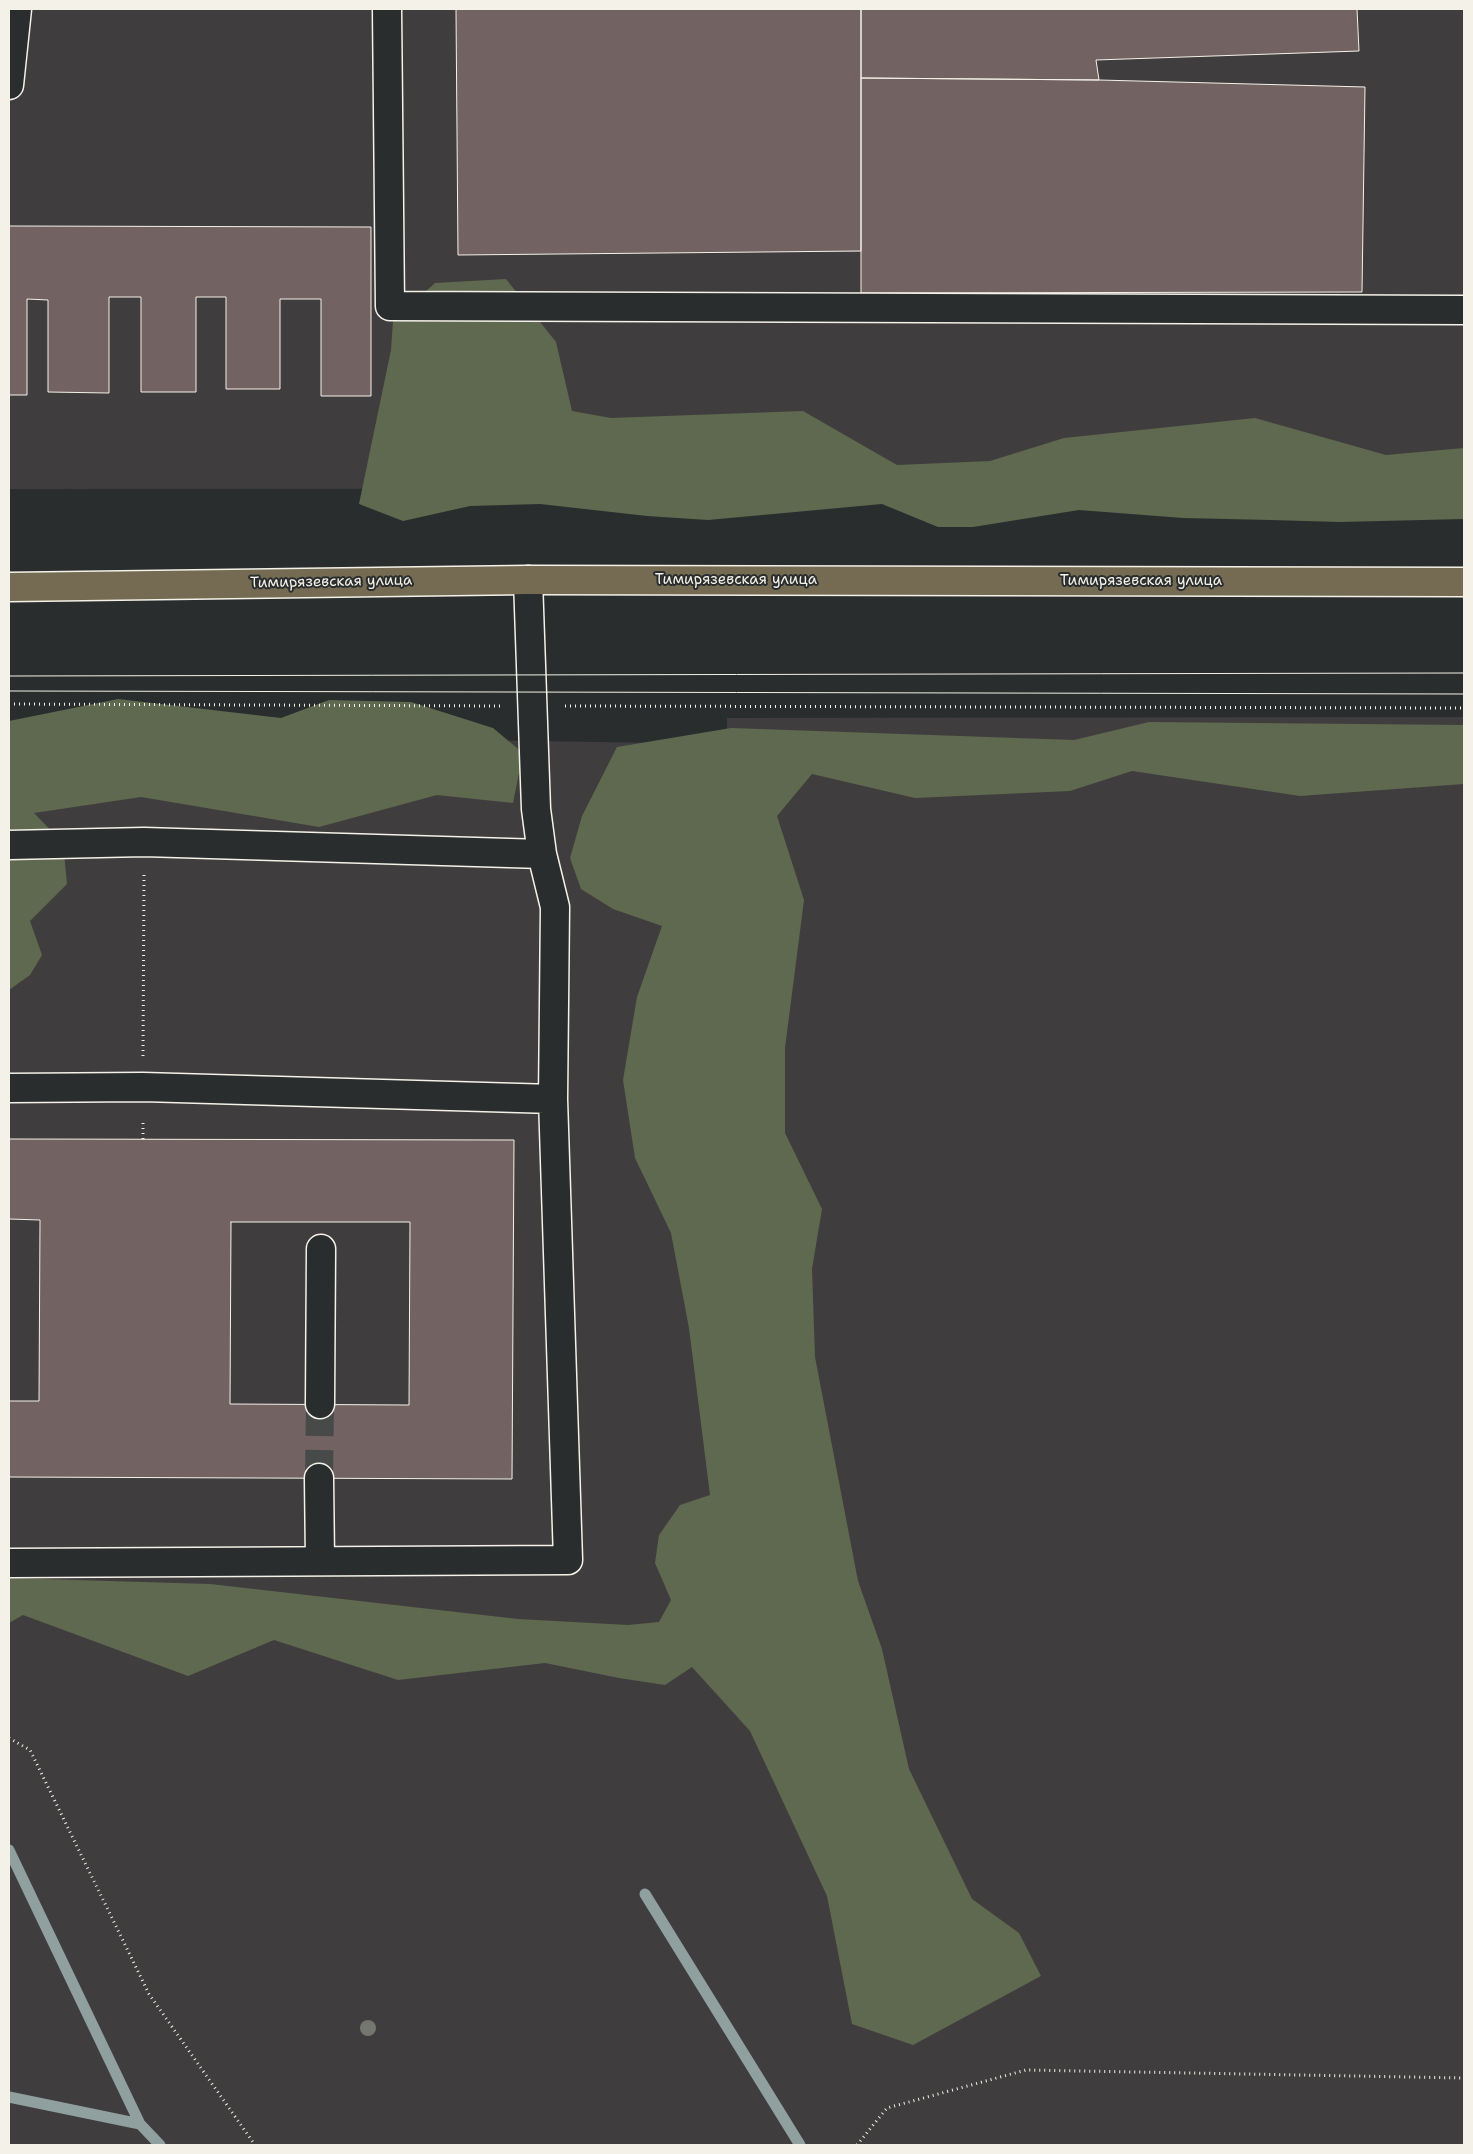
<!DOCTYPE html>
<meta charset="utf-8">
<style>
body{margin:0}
#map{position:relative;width:1473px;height:2154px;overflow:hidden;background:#2a2d2e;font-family:"Shantell Sans",sans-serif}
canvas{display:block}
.frame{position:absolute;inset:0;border:10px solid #f4f1e8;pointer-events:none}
</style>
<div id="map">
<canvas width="1473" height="2154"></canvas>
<div class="frame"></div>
</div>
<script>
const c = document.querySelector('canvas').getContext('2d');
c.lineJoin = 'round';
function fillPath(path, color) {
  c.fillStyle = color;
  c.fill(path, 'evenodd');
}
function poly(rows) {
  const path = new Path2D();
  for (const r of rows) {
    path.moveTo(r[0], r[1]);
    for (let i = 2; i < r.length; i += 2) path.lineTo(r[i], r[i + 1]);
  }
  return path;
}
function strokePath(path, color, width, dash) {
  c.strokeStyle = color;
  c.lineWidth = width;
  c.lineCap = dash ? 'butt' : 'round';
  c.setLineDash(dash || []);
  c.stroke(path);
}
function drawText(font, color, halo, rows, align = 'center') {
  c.font = font + ' "Shantell Sans",sans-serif';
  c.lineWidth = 4;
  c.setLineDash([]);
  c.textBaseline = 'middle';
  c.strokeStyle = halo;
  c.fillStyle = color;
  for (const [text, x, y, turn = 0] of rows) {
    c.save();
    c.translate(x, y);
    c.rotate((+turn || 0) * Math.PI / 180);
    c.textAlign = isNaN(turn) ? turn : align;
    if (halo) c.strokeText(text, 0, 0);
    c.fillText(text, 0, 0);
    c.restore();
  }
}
fillPath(poly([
 [9,9,1464,9,1464,488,9,489],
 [1464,717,1464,2145,9,2145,9,733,727,744,727,718]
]), '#403d3e');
fillPath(poly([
 [506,279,556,342,572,411,611,418,803,411,897,465,990,461,1064,438,1255,418,1386,455,1464,448,1464,519,1339,522,1271,520,1183,518,1079,510,973,527,938,527,882,504,708,520,647,516,540,504,470,506,403,521,359,504,391,350,393,321,435,283],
 [118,699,281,718,329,700,411,702,493,728,523,753,513,803,437,795,319,827,141,797,34,813,63,843,67,884,30,921,42,955,30,975,9,990,9,721],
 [1149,722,1464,725,1464,784,1300,796,1132,771,1070,791,915,798,812,774,777,816,804,900,785,1048,785,1133,822,1209,812,1269,815,1357,858,1581,882,1649,909,1769,972,1899,1019,1933,1041,1976,913,2045,852,2024,827,1896,750,1731,692,1667,665,1685,619,1678,545,1663,398,1680,274,1640,188,1676,23,1615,9,1623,9,1578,210,1584,518,1619,628,1625,659,1622,671,1600,655,1563,659,1535,680,1505,710,1495,689,1328,671,1233,635,1158,623,1080,637,997,662,926,613,909,581,889,570,858,582,816,617,747,731,728,1074,740]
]), '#5f694f');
strokePath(poly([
 [9,1850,140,2124,160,2145],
 [645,1894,800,2145],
 [9,2097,140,2124]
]), '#8fa09f', 11);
const building = poly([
 [456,9,861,9,861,251,458,255,456,9],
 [861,9,1357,9,1359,51,1096,60,1099,80,861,78,861,9],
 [861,78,1099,80,1365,87,1362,292,861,293,861,78],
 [9,226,371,227,371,396,321,396,321,299,280,299,280,389,226,389,226,297,196,297,196,392,141,392,141,297,109,297,109,393,48,392,48,300,27,299,27,395,9,395,9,226],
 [9,1139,514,1140,512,1479,9,1477,9,1401,39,1401,40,1220,9,1219,9,1139],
 [231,1222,410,1222,409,1405,230,1404,231,1222]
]);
fillPath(building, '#726362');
strokePath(building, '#f4f1e8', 1);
strokePath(poly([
 [319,1478,320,1404]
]), '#484a4a', 28, [28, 14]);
const minor = poly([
 [387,9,390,306,1464,310],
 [9,85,17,9],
 [9,845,144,842,542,854],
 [9,1088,143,1087,553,1099],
 [320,1404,321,1249],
 [319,1478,320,1561],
 [9,1563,568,1560,553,1099,555,907,542,854,536,809,528,580]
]);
const major = poly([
 [9,587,528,580,1464,582]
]);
strokePath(minor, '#f4f1e8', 31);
strokePath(major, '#f4f1e8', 31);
strokePath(poly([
 [9,704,501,706],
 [565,706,1464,708],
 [143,1056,144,875],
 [143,1139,143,1120],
 [9,1738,30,1750,149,1994,255,2145],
 [857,2145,887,2108,1026,2070,1464,2078]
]), '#f4f1e8', 3, [1, 4]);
strokePath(minor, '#2a2d2e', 28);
strokePath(major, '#746b52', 28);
strokePath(poly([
 [9,676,1464,673],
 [9,691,1464,694]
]), '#f4f1e8', 1);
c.fillStyle = '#74776e';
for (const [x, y] of [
 [368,2028]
]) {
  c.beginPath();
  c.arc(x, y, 8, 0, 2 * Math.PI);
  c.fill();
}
drawText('15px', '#f4f1e8', '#2a2d2e', [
 ["Тимирязевская улица",736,580],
 ["Тимирязевская улица",1141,581],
 ["Тимирязевская улица",331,582,-1]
]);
</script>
